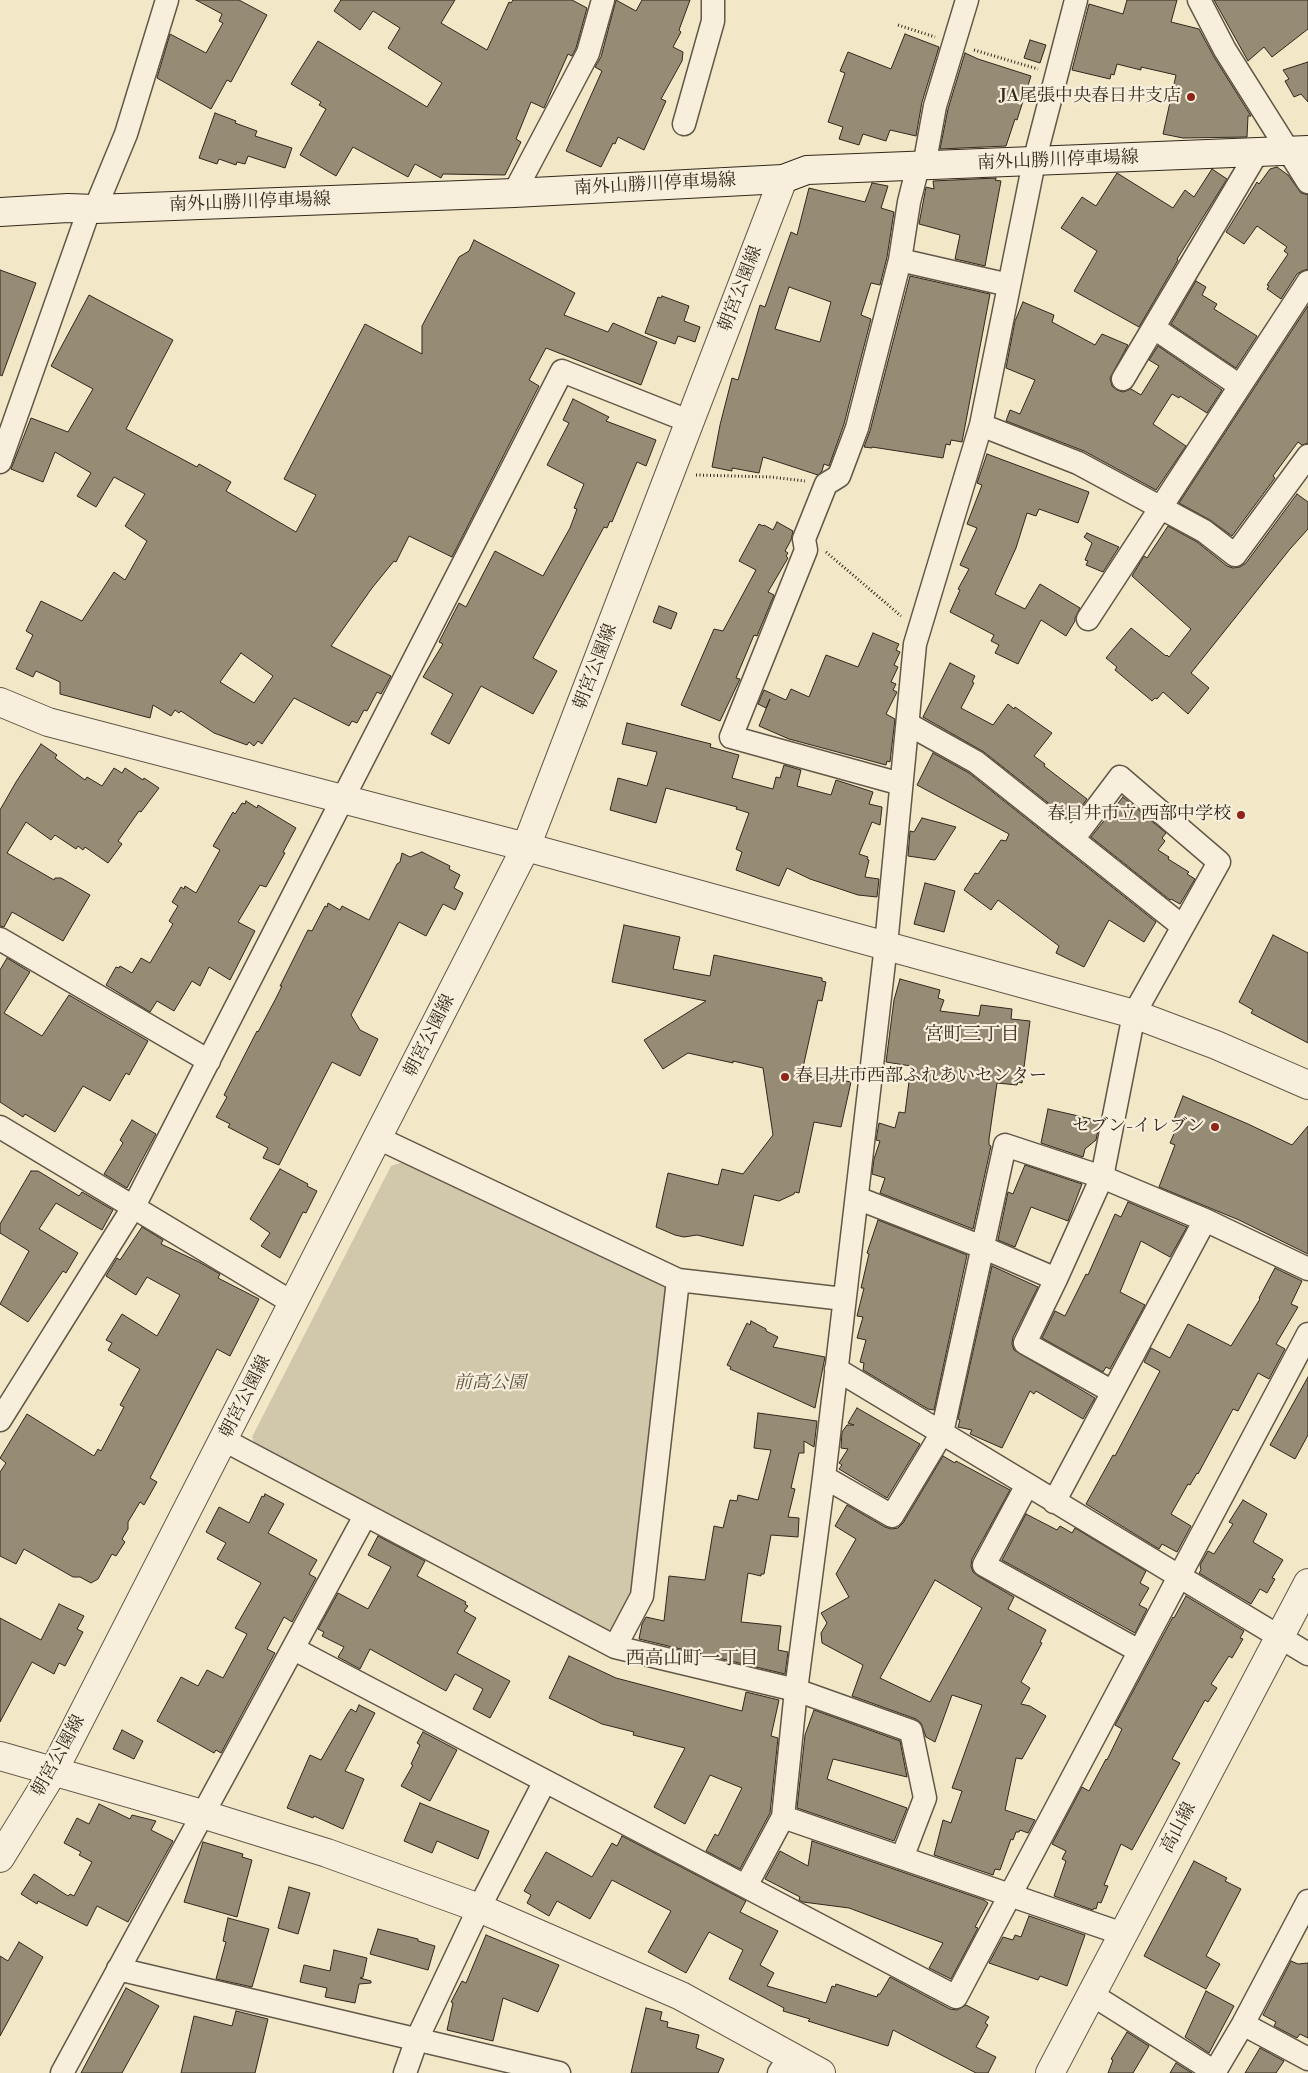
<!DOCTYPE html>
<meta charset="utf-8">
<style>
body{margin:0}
canvas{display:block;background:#f2e7c7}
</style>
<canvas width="1308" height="2073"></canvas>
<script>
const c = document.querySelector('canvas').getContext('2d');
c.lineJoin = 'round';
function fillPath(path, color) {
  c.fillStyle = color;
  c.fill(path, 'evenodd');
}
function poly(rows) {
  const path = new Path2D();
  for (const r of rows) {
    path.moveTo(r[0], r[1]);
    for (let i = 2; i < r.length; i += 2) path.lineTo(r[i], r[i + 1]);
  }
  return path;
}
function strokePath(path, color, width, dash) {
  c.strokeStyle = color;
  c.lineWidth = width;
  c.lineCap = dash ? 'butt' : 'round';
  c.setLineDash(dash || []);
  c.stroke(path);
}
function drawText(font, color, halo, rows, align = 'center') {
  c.font = font + ' "Libre Bodoni","Noto Serif JP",serif';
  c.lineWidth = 4.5;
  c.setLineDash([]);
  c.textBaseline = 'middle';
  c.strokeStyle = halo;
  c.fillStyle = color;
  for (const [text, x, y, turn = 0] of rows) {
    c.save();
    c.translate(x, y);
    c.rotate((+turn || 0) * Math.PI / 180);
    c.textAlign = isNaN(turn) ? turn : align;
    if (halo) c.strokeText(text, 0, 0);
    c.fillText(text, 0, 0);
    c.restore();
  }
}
fillPath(poly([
 [403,1162,664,1283,669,1292,632,1593,614,1628,605,1631,255,1446,252,1437,391,1166]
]), '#d1c7aa');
const building = poly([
 [196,0,239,0,267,15,231,82,227,80,211,109,157,78,170,34,206,53,223,23,219,21,222,14,196,0],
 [341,0,455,0,441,23,487,50,509,2,511,3,513,0,572,0,587,8,576,48,572,56,568,54,544,108,531,102,516,139,521,142,505,175,443,174,441,178,415,164,408,177,353,147,336,176,300,155,326,109,319,105,321,102,291,84,318,41,427,107,442,83,388,48,400,28,373,11,360,30,334,11,341,0],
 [616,0,636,11,642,0,690,0,679,30,681,32,673,47,683,52,682,61,661,99,666,101,644,150,618,137,615,144,613,143,601,167,566,151,602,71,595,67,601,57,616,0],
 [1127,0,1177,0,1171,22,1199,29,1214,57,1251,116,1248,116,1247,137,1183,138,1163,134,1176,75,1141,67,1141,70,1117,64,1114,75,1111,74,1110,79,1072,70,1089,4,1123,14,1127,0],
 [1214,0,1308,0,1308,29,1272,57,1264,47,1248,61,1214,0],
 [905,34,939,47,922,102,916,136,890,130,886,141,863,134,859,145,839,139,843,127,828,122,845,73,840,71,848,52,891,69,905,34],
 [1030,40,1046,45,1040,63,1024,58,1030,40],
 [965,53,978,59,1031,76,1017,120,1015,119,1006,146,940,149,948,109,965,53],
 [1308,62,1308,102,1301,94,1294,97,1285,81,1289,79,1283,70,1308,62],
 [215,113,236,121,235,123,257,131,255,136,292,148,285,168,248,156,245,164,237,162,236,165,219,159,217,164,199,158,215,113],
 [1277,167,1288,175,1301,193,1308,195,1308,269,1302,271,1297,274,1281,299,1267,289,1269,286,1267,285,1288,254,1284,251,1287,247,1257,226,1244,244,1226,232,1257,182,1259,184,1270,169,1277,167],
 [1212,169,1227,179,1177,259,1178,260,1139,327,1074,291,1097,251,1061,228,1082,197,1096,206,1117,173,1173,208,1185,190,1194,197,1212,169],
 [996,178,995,180,1001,181,985,266,955,259,960,235,919,224,926,187,934,189,933,181,996,178],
 [872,183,888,186,881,208,894,212,887,257,880,285,871,283,861,315,871,319,844,424,829,466,824,464,822,471,818,475,763,457,759,473,732,468,732,471,712,467,720,425,732,378,738,380,760,305,765,307,791,232,797,235,809,188,865,202,872,183],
 [789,287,831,302,820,342,775,329,789,287],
 [474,240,575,293,564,315,608,332,613,323,657,342,641,385,546,348,529,380,539,386,452,557,409,536,396,562,394,561,372,588,331,646,391,676,381,694,377,692,367,711,364,710,357,723,352,721,349,726,294,698,262,744,258,741,254,746,249,742,247,745,214,733,181,711,179,713,175,710,171,716,153,705,150,718,60,694,60,682,36,671,33,677,16,669,33,635,26,631,41,601,82,621,114,572,125,580,147,541,125,526,145,494,114,477,96,507,77,496,91,473,55,452,43,482,11,469,31,418,68,432,93,389,51,366,89,295,173,340,126,429,197,467,199,464,231,482,226,491,296,532,316,495,284,479,365,324,422,354,422,326,459,257,469,251,474,240],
 [241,653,273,676,254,703,220,682,241,653],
 [0,270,36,283,2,376,0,375,0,270],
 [910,276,990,294,962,442,951,440,950,445,946,444,943,458,872,447,872,448,864,447,870,431,910,276],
 [1196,281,1206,287,1202,295,1217,304,1214,309,1257,336,1236,368,1171,324,1196,281],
 [662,296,689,306,684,321,700,327,695,342,678,336,675,344,645,333,658,297,661,298,662,296],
 [1023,302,1054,315,1052,322,1095,345,1102,334,1128,345,1110,378,1112,386,1117,390,1123,392,1131,389,1141,395,1159,366,1149,360,1158,346,1222,390,1207,413,1180,396,1179,398,1172,394,1153,424,1186,446,1156,490,1084,451,1006,421,1010,410,1020,414,1035,380,1006,368,1015,321,1023,302],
 [1308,306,1308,443,1302,445,1298,442,1273,476,1275,478,1232,536,1210,520,1179,503,1308,306],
 [573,399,609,417,606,421,656,440,646,466,637,462,612,522,610,521,607,528,604,527,533,658,557,671,533,714,481,686,449,744,431,734,453,694,423,677,443,644,439,642,459,603,466,607,495,551,543,576,570,528,577,509,574,508,584,484,547,465,569,423,563,420,573,399],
 [987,454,1089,492,1078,523,1039,509,1036,516,1027,513,1016,548,995,594,1025,609,1040,584,1080,608,1075,618,1075,621,1066,636,1041,620,1018,664,995,653,999,645,991,641,994,635,950,612,960,590,958,589,969,569,960,565,977,528,967,524,982,485,977,483,987,454],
 [1297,494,1308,502,1308,529,1290,549,1191,673,1209,688,1188,714,1163,692,1157,699,1155,698,1152,701,1115,670,1117,667,1106,658,1131,628,1166,656,1167,655,1169,657,1191,629,1132,576,1144,556,1147,558,1168,526,1197,542,1227,566,1233,568,1240,567,1246,563,1297,494],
 [777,522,793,531,791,540,785,551,788,553,786,556,788,558,768,592,774,595,757,636,754,635,736,678,740,679,720,721,681,705,714,629,723,631,756,570,739,561,759,524,763,526,764,525,773,530,777,522],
 [1087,533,1119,547,1103,572,1086,565,1088,561,1085,560,1092,543,1084,537,1087,533],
 [659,606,677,613,671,629,653,622,659,606],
 [873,633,899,644,896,650,900,652,894,665,898,667,891,682,896,684,893,690,897,692,886,714,895,719,890,762,887,761,886,765,789,739,759,726,770,699,766,708,758,704,764,690,786,700,791,689,809,697,826,655,858,667,873,633],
 [950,663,975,676,972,682,974,683,961,708,993,725,1008,704,1014,709,1015,707,1052,733,1034,756,1045,764,1044,766,1087,799,1071,821,984,752,923,717,950,663],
 [627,723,711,744,710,747,739,755,732,778,773,789,776,777,780,778,784,765,801,770,797,786,831,795,836,780,873,792,869,804,882,807,880,825,872,822,859,854,868,857,867,859,869,860,865,877,879,879,877,897,858,895,810,879,787,868,779,886,736,870,742,852,736,849,749,813,736,809,737,807,666,788,656,823,610,810,618,778,647,786,657,752,622,744,627,723],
 [41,744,57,755,55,758,85,780,87,777,102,786,114,768,122,773,125,768,143,780,144,778,159,788,141,812,139,811,118,841,122,844,108,863,85,847,83,850,78,846,76,849,55,835,51,840,26,822,7,853,54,880,55,878,61,878,90,895,63,941,12,912,4,927,0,926,0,810,16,782,41,744],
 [933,753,969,773,1156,922,1144,942,1109,920,1084,967,1056,953,1059,946,998,900,991,910,964,890,975,873,978,874,1001,840,1006,841,1009,834,917,785,933,753],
 [1123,797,1166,833,1162,838,1165,841,1158,850,1169,857,1168,859,1189,872,1187,874,1195,879,1180,904,1171,899,1170,900,1091,837,1123,797],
 [246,801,257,808,258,805,296,828,283,852,285,853,266,887,260,885,238,922,255,931,230,980,209,967,200,986,192,981,174,1011,157,1001,150,1012,106,985,116,967,119,968,120,966,132,973,141,958,150,963,173,924,169,921,178,906,172,902,181,887,184,889,185,886,196,893,220,850,213,846,233,812,235,814,242,803,245,804,246,801],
 [922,818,956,827,935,860,908,856,910,831,914,832,922,818],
 [422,852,450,866,449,869,460,875,454,888,463,893,455,910,443,904,426,936,399,922,351,1015,360,1030,378,1039,360,1076,332,1062,279,1165,263,1158,268,1148,228,1127,230,1124,216,1117,227,1097,224,1095,257,1031,258,1032,275,1000,282,986,280,986,308,930,312,931,325,906,327,907,328,903,340,910,342,906,369,920,397,864,400,862,402,853,410,857,422,852],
 [925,883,955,891,944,932,914,924,925,883],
 [624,925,680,937,673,969,710,976,714,955,822,978,822,981,826,982,822,1001,818,1000,802,1072,851,1082,841,1127,814,1122,799,1193,795,1192,794,1194,779,1201,754,1195,743,1246,697,1235,684,1237,675,1235,656,1227,668,1173,718,1185,722,1169,743,1174,773,1135,763,1068,733,1061,733,1063,688,1053,663,1069,644,1040,706,1001,612,982,624,925],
 [1273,935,1308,953,1308,1043,1251,1013,1253,1010,1239,1002,1273,935],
 [7,958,30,972,4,1013,42,1036,69,995,148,1041,129,1075,126,1073,110,1101,83,1086,55,1132,25,1114,23,1117,0,1102,0,970,7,958],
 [900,979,940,990,938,998,944,1000,940,1011,979,1016,981,1005,1012,1009,1011,1019,1030,1021,1022,1083,1018,1082,1017,1085,997,1083,989,1139,989,1145,991,1146,973,1229,880,1193,885,1178,872,1174,874,1159,880,1141,876,1140,879,1123,895,1128,899,1112,905,1113,911,1066,886,1062,894,1000,900,979],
 [1183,1096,1248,1124,1292,1145,1308,1126,1308,1254,1239,1220,1159,1187,1175,1145,1170,1143,1178,1124,1173,1122,1183,1096],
 [1048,1109,1100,1121,1096,1140,1085,1149,1083,1157,1041,1143,1048,1109],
 [132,1120,156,1134,127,1188,104,1174,123,1143,120,1140,132,1120],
 [1025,1165,1082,1184,1068,1221,1031,1207,1015,1247,998,1240,1008,1192,1013,1194,1025,1165],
 [280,1169,308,1184,307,1186,317,1191,306,1213,303,1212,280,1258,261,1246,270,1233,250,1219,280,1169],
 [31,1171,38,1171,79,1196,82,1192,113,1210,102,1230,56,1203,39,1229,78,1253,66,1273,63,1271,28,1322,0,1304,29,1251,0,1233,0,1224,31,1171],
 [1128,1202,1187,1227,1170,1257,1141,1241,1120,1292,1145,1305,1110,1369,1106,1367,1103,1372,1042,1338,1055,1311,1065,1316,1086,1274,1088,1275,1115,1214,1121,1217,1128,1202],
 [878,1220,967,1255,934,1410,928,1409,863,1370,864,1363,860,1362,866,1340,857,1338,863,1317,857,1316,864,1288,861,1288,869,1254,867,1253,878,1220],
 [142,1227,163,1240,161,1244,199,1262,220,1274,218,1278,259,1299,230,1356,217,1349,150,1478,157,1482,144,1505,140,1502,128,1522,128,1529,122,1539,125,1542,116,1556,112,1554,98,1579,91,1583,80,1577,73,1577,24,1549,16,1564,0,1556,0,1472,6,1463,0,1458,27,1414,94,1456,98,1449,101,1451,124,1407,120,1405,140,1369,108,1350,112,1343,106,1340,122,1314,157,1336,180,1295,147,1277,136,1295,106,1276,117,1258,120,1260,142,1227],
 [992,1266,1038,1287,1013,1337,1012,1344,1014,1350,1095,1398,1083,1419,1036,1391,1034,1394,1030,1391,1002,1448,970,1434,972,1430,958,1427,960,1420,958,1419,992,1266],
 [1275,1268,1302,1281,1291,1304,1298,1307,1276,1344,1285,1349,1269,1379,1258,1373,1238,1411,1233,1409,1198,1474,1197,1473,1190,1485,1188,1484,1171,1514,1191,1526,1177,1552,1162,1544,1159,1549,1086,1504,1113,1455,1115,1456,1160,1371,1144,1362,1151,1348,1170,1358,1188,1324,1231,1346,1260,1299,1259,1298,1275,1268],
 [751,1321,766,1329,766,1331,778,1337,773,1347,825,1357,815,1408,730,1369,731,1367,727,1365,747,1323,750,1325,751,1321],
 [1308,1377,1308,1435,1295,1459,1270,1445,1308,1377],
 [857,1408,920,1444,887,1498,839,1469,842,1465,839,1463,848,1449,841,1448,842,1432,847,1425,854,1425,848,1423,857,1408],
 [758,1413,817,1421,814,1447,804,1441,804,1453,799,1453,791,1488,795,1489,788,1517,799,1518,798,1537,771,1535,764,1574,761,1574,761,1576,748,1573,741,1622,781,1626,778,1650,788,1652,785,1674,639,1639,642,1624,646,1617,664,1621,669,1576,705,1580,714,1526,723,1528,730,1500,737,1501,738,1495,758,1500,771,1450,754,1448,758,1413],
 [943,1456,955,1463,956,1461,1010,1490,972,1559,971,1566,973,1572,978,1576,1014,1597,1008,1609,1046,1630,1040,1642,1042,1643,1021,1682,1030,1688,1021,1704,1030,1706,1046,1716,1022,1759,1016,1758,1005,1810,1035,1820,1028,1833,1020,1830,1019,1832,1016,1832,1013,1840,1011,1839,1000,1870,995,1869,993,1875,934,1855,943,1820,951,1823,962,1791,952,1788,982,1705,952,1695,935,1742,926,1737,921,1723,916,1719,852,1696,863,1665,822,1643,821,1633,827,1623,821,1613,849,1597,836,1574,856,1539,835,1526,847,1505,885,1527,891,1529,898,1528,903,1523,943,1456],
 [935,1580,982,1608,930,1702,880,1678,935,1580],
 [265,1494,284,1504,268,1533,317,1560,309,1574,316,1578,292,1622,284,1617,267,1649,275,1653,221,1753,216,1750,214,1753,157,1721,181,1677,198,1686,207,1670,223,1678,247,1634,235,1628,261,1583,217,1559,226,1543,206,1532,219,1507,249,1523,262,1496,264,1497,265,1494],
 [1243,1500,1267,1514,1253,1542,1283,1560,1272,1578,1275,1579,1267,1593,1260,1589,1251,1604,1199,1573,1201,1570,1200,1565,1208,1551,1214,1554,1233,1524,1229,1522,1243,1500],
 [1026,1514,1057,1530,1060,1526,1072,1533,1075,1528,1146,1571,1140,1583,1149,1588,1139,1605,1147,1609,1135,1633,1002,1560,1026,1514],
 [378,1536,425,1561,417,1576,466,1602,465,1604,468,1606,464,1611,476,1618,457,1653,510,1681,490,1718,473,1709,483,1689,455,1674,446,1691,370,1649,360,1669,338,1657,344,1647,322,1636,324,1632,318,1629,338,1593,368,1609,391,1567,368,1555,378,1536],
 [1186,1596,1244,1631,1240,1638,1243,1639,1232,1658,1229,1656,1211,1684,1217,1688,1208,1702,1205,1700,1172,1759,1180,1763,1132,1850,1121,1844,1104,1885,1108,1886,1101,1903,1098,1902,1096,1909,1094,1908,1093,1910,1054,1896,1066,1861,1062,1859,1066,1851,1052,1844,1082,1787,1089,1791,1106,1759,1107,1760,1122,1729,1115,1725,1173,1617,1174,1618,1186,1596],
 [59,1604,84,1616,77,1629,83,1632,65,1666,59,1663,54,1674,32,1662,0,1722,0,1618,41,1640,59,1604],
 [569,1656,616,1678,742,1711,746,1692,779,1700,771,1736,778,1738,770,1813,740,1869,706,1851,715,1834,718,1836,742,1788,710,1775,685,1824,654,1807,685,1748,633,1735,634,1732,602,1724,549,1698,569,1656],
 [359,1705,375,1713,345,1771,364,1779,343,1829,314,1816,313,1818,287,1808,310,1755,321,1760,348,1713,351,1709,356,1712,359,1705],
 [814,1710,900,1741,907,1777,833,1759,827,1779,907,1808,894,1841,797,1808,805,1735,814,1710],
 [122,1730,143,1741,134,1759,113,1749,122,1730],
 [423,1732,457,1750,430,1801,401,1786,413,1765,411,1764,420,1745,417,1743,423,1732],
 [420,1803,489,1831,478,1859,437,1841,432,1853,404,1841,420,1803],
 [99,1804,130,1819,132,1815,156,1821,151,1830,173,1841,128,1922,97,1906,87,1926,38,1901,37,1904,21,1894,34,1874,68,1896,70,1894,74,1896,92,1862,79,1855,81,1852,64,1843,77,1818,89,1824,99,1804],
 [622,1836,746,1901,740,1912,778,1931,760,1965,774,1973,767,1986,826,2003,832,1986,835,1987,836,1984,877,1997,878,1994,880,1994,890,1977,950,2009,957,2010,966,2005,989,2017,985,2023,988,2025,976,2047,996,2057,988,2073,976,2073,893,2030,888,2046,808,2021,810,2019,783,2011,784,2008,729,1979,743,1950,709,1932,686,1973,648,1952,671,1911,612,1880,590,1919,557,1901,549,1916,527,1903,531,1895,524,1891,546,1852,592,1877,612,1843,617,1846,622,1836],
 [812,1841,984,1900,988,1903,975,1927,978,1928,951,1979,929,1968,943,1943,849,1908,803,1902,799,1900,800,1897,765,1879,780,1851,808,1866,812,1841],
 [203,1842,243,1854,242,1857,252,1860,237,1917,184,1902,203,1842],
 [1194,1861,1227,1878,1225,1881,1241,1889,1206,1956,1220,1964,1206,1989,1144,1956,1194,1861],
 [289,1887,310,1893,298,1934,278,1928,289,1887],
 [1029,1916,1085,1935,1067,1986,1040,1976,1038,1980,989,1963,1003,1937,1013,1940,1015,1935,1021,1937,1029,1916],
 [228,1918,269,1929,252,1987,216,1979,226,1942,223,1941,228,1918],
 [378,1929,418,1939,418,1941,435,1946,428,1970,370,1954,378,1929],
 [486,1935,559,1965,538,2012,503,1998,493,2041,447,2030,453,2003,451,2002,462,1981,466,1983,486,1935],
 [19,1942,43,1957,0,2036,0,1956,8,1961,19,1942],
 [334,1950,367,1958,363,1977,360,1978,371,1981,371,1983,359,1984,355,2003,325,1997,327,1988,300,1982,304,1965,330,1971,334,1950],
 [1291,1961,1298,1964,1308,1963,1308,2038,1300,2034,1297,2038,1274,2026,1276,2022,1263,2015,1291,1961],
 [126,1988,159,2006,122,2073,81,2073,126,1988],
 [1206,1991,1234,2006,1209,2053,1185,2037,1206,1991],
 [646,2008,662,2012,660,2020,668,2022,667,2027,699,2035,696,2048,724,2059,718,2073,631,2073,646,2008],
 [236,2011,268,2019,255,2073,181,2073,194,2016,232,2026,236,2011],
 [1127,2032,1149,2046,1133,2073,1108,2073,1113,2060,1111,2059,1127,2032],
 [1260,2048,1284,2061,1276,2073,1245,2073,1260,2048],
 [1176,2063,1192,2073,1170,2073,1176,2063]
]);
fillPath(building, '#968b75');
strokePath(building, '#32281c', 1);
const minor = poly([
 [1199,0,1225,50,1308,182],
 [684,124,713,21,713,0],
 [924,166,935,106,967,0],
 [514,193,588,53,603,0],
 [95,209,126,134,167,0],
 [900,260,1009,285],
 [1154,328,1240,386],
 [1123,379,1257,153],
 [981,425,1078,463,1204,531,1235,555,1308,456],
 [0,462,89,210],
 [1088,619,1308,282],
 [908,724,976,762,1182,926],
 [901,784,731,737,806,550,804,539,826,484,839,476,857,428,900,260,909,202,918,166],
 [1074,838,1120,777,1219,862,1134,1014,1102,1177,1056,1279,1025,1343,1113,1392],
 [0,939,209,1061],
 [0,1127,293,1303],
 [378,1138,678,1280],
 [857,1198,982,1247,1056,1279],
 [836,1369,1308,1654],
 [0,1420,134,1206,562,371,691,422],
 [224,1440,615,1647,796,1690,911,1731,925,1798,902,1858],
 [824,1477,892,1516,942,1433,1005,1145,1102,1177,1205,1220,1308,1269],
 [1027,1485,984,1565,1139,1651],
 [1054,1502,1205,1220],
 [615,1647,642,1596,678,1280,844,1299],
 [294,1649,956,1997,1308,1334],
 [783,1817,1123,1934],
 [746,1886,783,1817,796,1690,824,1477,886,945,915,644,981,425,1034,162,1076,0],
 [118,1969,559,2073],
 [1091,1994,1215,2072],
 [1243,2024,1308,2059],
 [62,2073,365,1516],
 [405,2073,417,2039,479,1908,545,1781],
 [779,2073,790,2056],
 [1214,2073,1243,2024,1308,1901]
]);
const tertiary = poly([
 [0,702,48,722,526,847,1134,1014,1216,1045,1308,1085],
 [0,1756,202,1814,327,1853,479,1908,681,1996,821,2073],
 [0,1858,53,1772,526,847,783,179],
 [1050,2073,1308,1583]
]);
const secondary = poly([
 [0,212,68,208,95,209,514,193,783,179,807,170,1308,150]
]);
strokePath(minor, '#625847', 25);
strokePath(tertiary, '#625847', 30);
strokePath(secondary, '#32281c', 30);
strokePath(poly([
 [898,25,935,37],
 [974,50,1038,69],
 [696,475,771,477,805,481],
 [826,552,901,616]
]), '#32281c', 3, [1, 2.5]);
strokePath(minor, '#f7efdb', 22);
strokePath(tertiary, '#f7efdb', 28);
strokePath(secondary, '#f7efdb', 28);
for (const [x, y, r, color] of [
 [1191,97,5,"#8f2418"],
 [1241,815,5,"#8f2418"],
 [785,1077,5,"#8f2418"],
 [1215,1127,5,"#8f2418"]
]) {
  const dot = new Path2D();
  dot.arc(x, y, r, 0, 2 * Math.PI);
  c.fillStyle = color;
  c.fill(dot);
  strokePath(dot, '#f7efdb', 2);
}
drawText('18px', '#32281c', '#f7efdb', [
 ["JA尾張中央春日井支店",1181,97],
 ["春日井市立 西部中学校",1231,815],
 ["春日井市西部ふれあいセンター",795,1077,"left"],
 ["セブン-イレブン",1205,1127]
], 'right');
drawText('18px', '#32281c', '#f7efdb', [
 ["南外山勝川停車場線",1058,161,-2],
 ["南外山勝川停車場線",655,185,-3],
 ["南外山勝川停車場線",250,203,-2],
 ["朝宮公園線",741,289,-69],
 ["朝宮公園線",596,667,-69],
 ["朝宮公園線",430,1036,-63],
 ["朝宮公園線",246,1397,-63],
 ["朝宮公園線",59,1756,-61],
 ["高山線",1179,1828,-62]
]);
drawText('italic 18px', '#5a5040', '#f7efdb', [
 ["前高公園",490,1384]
]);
drawText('19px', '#32281c', '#f7efdb', [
 ["宮町三丁目",972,1035],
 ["西高山町一丁目",692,1659]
]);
</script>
